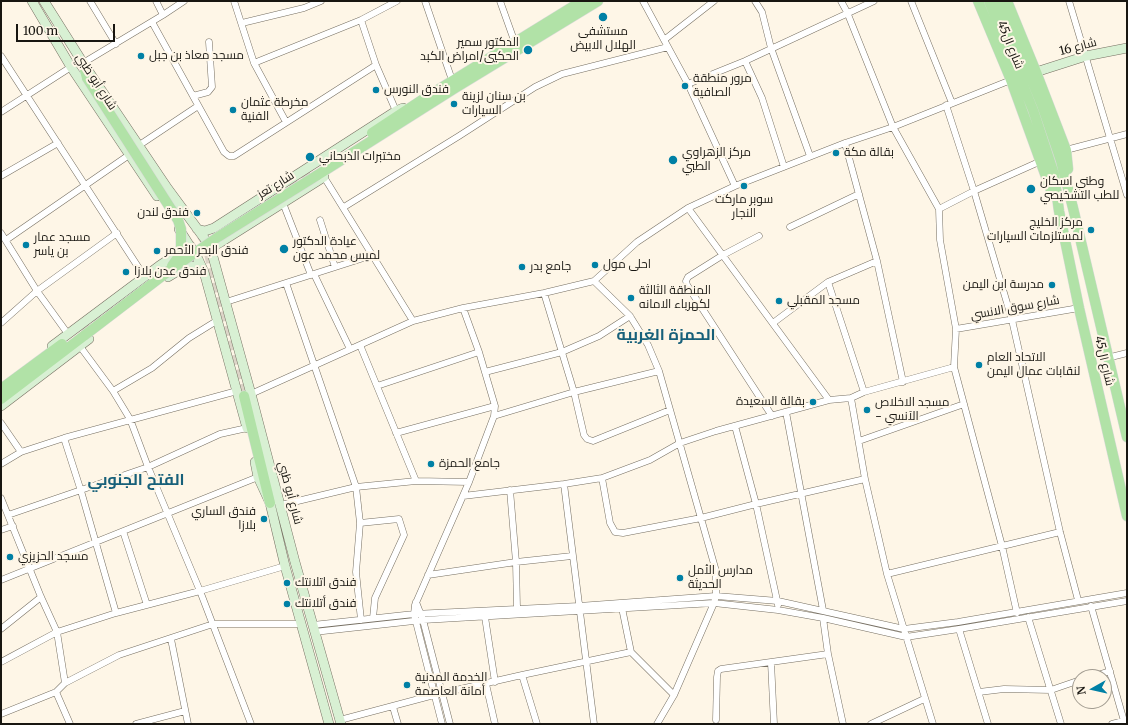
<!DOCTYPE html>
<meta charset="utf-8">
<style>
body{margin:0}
#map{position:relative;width:1128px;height:725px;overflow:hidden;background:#fef6e7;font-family:Merriweather,serif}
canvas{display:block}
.frame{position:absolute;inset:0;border:2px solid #181611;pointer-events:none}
.north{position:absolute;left:1072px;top:669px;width:40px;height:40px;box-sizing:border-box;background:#fef6e7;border:1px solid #a29c91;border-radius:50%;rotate:262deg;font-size:11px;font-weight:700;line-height:16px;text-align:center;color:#181611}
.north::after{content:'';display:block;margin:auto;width:14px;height:18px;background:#0080a5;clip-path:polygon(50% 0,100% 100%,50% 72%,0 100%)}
.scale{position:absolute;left:16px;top:24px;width:99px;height:18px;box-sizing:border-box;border:2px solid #181611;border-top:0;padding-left:5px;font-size:12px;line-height:14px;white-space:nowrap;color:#181611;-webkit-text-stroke:3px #fef6e7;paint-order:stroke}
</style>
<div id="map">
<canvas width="1128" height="725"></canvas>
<div class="frame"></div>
<div class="north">N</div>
<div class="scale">100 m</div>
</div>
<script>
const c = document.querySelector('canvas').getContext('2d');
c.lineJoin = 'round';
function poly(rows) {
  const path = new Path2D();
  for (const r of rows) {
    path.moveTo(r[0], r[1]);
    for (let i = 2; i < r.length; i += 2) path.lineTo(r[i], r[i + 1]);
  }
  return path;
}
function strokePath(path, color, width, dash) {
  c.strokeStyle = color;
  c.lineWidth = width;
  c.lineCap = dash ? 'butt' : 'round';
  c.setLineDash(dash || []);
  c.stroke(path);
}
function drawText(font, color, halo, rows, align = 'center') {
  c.font = font + ' Merriweather,Cairo,serif';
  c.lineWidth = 4;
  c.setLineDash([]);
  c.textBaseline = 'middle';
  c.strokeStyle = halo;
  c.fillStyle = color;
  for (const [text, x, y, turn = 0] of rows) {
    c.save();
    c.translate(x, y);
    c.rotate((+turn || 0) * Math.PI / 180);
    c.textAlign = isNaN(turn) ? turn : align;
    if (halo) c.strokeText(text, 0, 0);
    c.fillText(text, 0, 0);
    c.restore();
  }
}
strokePath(poly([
 [209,253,218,297,244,396],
 [176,260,215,232,313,171],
 [81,330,150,278]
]), '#dcd4c7', 10, [10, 5]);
const street = poly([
 [90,1,116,44],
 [234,1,254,63,286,122],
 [425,1,453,83],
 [500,1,515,43],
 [643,1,688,84,735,186],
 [755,1,762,12,771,48,810,156],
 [841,1,847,12,893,127,939,209,940,240,956,329,954,367,1002,546,1017,613],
 [911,1,952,103],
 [1069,1,1127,195],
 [163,15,184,1],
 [361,20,376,65,396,111],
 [152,22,224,152,229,156,234,156,376,65],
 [242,23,304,8,321,1],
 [664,40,714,1],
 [1,56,144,276],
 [745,61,762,98,784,167],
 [83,63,163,15,156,1],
 [254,63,361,20,397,1],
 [688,84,745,61,874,1],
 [193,96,208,92,212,87,209,42],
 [946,105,974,191,1012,320,1060,532,1078,600],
 [1,112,71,67],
 [845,143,877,261,903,382],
 [138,146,198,106],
 [1066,150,1127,134],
 [1,176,58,143],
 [324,177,413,321],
 [283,203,311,275],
 [344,207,459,136,535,87,562,74,668,47],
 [688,208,829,400],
 [939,209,974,191,1041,161],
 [320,220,335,267],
 [790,227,859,194],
 [1,233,37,291,68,334],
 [759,236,723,255,688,277,686,281,687,285,772,416],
 [6,240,129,155],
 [314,274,350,349],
 [594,281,630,316,648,345,659,371,716,571,716,596,714,603,674,695,657,724],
 [828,282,864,392],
 [286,283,356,487,360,523,356,572,361,620],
 [544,293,574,392,584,435,587,439,593,441,670,410],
 [226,302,373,255],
 [1,323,37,291,117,233],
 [773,323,828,282,877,261],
 [956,329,1079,308],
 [79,345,113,391,130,419,148,467,200,591,251,724],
 [360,345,416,481],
 [1107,358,1127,353],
 [485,372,562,352,599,336,630,316],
 [377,386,479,352],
 [113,391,152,368,189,338,218,320],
 [251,394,413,321,463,308,544,293,594,281,637,242,688,208,735,186,845,143,893,127,1011,80],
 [851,398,865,479,887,574,933,724],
 [786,412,823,610],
 [494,416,574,392,659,371],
 [1,423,21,452],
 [735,426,756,504,778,605],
 [396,433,495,406],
 [64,438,81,491,116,613],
 [859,441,964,404],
 [1,464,21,452,64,438,237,391],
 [602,478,610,523,615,532,623,533,701,518,756,504,865,479],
 [564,484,594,724],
 [510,490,516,562,517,608],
 [463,496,564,484,602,478,650,460,680,443,716,431,829,400,851,398,864,392,954,367],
 [1,498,41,597,57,632,65,683],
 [281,505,356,487,416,481,469,482],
 [8,515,148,467,220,434,247,428],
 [360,523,399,519,404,535,375,598,373,618],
 [1,530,13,526],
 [123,531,147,605],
 [887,574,1060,532],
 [428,575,516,562,572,556],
 [1,580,258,477],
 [416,602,423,620,450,724],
 [1091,606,1124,721],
 [622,608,631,652,674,695],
 [485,617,495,682],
 [1028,617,1061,724],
 [823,618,828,654,843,724],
 [313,625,414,614,579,606,716,596,778,601,904,629,958,622,1127,593],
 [1,629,41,597],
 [959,629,988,724],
 [314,632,423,620,714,603,778,610,823,618,906,637,959,629,1127,601],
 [171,639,188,724],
 [1,662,57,632,116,613,200,591,285,566],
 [771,662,774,724],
 [522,675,537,724],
 [1091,677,1110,671],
 [486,684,495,724],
 [56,692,70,724],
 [979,692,1004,689,1051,690,1080,680],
 [393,707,398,724],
 [1,714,56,692,65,683,119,655,213,624,301,624],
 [340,720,434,695,522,675,631,652],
 [716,720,717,677,718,671,721,669,828,654],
 [136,724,185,711],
 [442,724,414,614,415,605,469,482,494,416,495,406,479,352,463,308],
 [871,724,924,699],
 [1112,724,1127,720]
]);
const secondary = poly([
 [32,1,71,67,157,196],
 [44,1,83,63,168,189,210,246,251,394,295,562,341,724],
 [1036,72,1086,56,1127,48],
 [179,229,198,259,204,272,247,428],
 [197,229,205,231,214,228,396,111,403,108],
 [205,247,214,246,221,242,324,177],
 [168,277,183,268,189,266,195,266,204,272],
 [52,346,159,266,183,250],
 [1,406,89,339],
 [255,462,258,477,270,503,285,566,329,724]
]);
const primary = poly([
 [978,1,1011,80,1052,193],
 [989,1,1033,110,1054,174,1059,211,1079,308,1127,516],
 [999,1,1042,105,1061,161,1073,208,1127,437],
 [1007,1,1036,72,1066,150,1068,169],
 [83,63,87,78],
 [372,133,428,96,582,1],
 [316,176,455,88,598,1],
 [1,389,62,344],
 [244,396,270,503],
 [1,399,85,335]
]);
strokePath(street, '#766f62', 7);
strokePath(secondary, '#766f62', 10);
strokePath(primary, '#dadad9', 11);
strokePath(street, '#fff', 6);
strokePath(secondary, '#d8f0d3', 9);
strokePath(primary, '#b1e2a7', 10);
const primaryBridge = poly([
 [87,78,178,220,181,229,181,247,177,259,172,266],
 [85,335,170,270,218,237,316,176]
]);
strokePath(primaryBridge, '#dadad9', 11, []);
strokePath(primaryBridge, '#b1e2a7', 10);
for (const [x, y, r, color] of [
 [603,17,5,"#0080a5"],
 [528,50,5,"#0080a5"],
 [141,56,4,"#0080a5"],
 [685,86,4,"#0080a5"],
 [376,90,4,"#0080a5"],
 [454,104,4,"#0080a5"],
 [233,110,4,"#0080a5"],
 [836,153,4,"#0080a5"],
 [310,157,5,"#0080a5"],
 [673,160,5,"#0080a5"],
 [744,186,4,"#0080a5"],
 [1031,189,5,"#0080a5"],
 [197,213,4,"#0080a5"],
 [1091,230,4,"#0080a5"],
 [26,245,4,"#0080a5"],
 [284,249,5,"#0080a5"],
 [157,251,4,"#0080a5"],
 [595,265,4,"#0080a5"],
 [522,267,4,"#0080a5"],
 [126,272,4,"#0080a5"],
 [1052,285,4,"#0080a5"],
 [631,298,4,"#0080a5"],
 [779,301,4,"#0080a5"],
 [979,365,4,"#0080a5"],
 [813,402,4,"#0080a5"],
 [867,410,4,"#0080a5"],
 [431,464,4,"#0080a5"],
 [264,519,4,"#0080a5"],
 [10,557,4,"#0080a5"],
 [680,578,4,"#0080a5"],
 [287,583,4,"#0080a5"],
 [287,604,4,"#0080a5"],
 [407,685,4,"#0080a5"]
]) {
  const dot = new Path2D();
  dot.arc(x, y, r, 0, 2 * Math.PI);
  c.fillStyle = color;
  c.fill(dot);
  strokePath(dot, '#fef6e7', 1.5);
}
drawText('12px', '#181611', '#fef6e7', [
 ["مستشفى",603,32,"center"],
 ["الهلال الابيض",603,46,"center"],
 ["الدكتور سمير",519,43,"right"],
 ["الحكيي/امراض الكبد",519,57,"right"],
 ["مسجد معاذ بن جبل",149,56],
 ["مرور منطقة",693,79],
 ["الصافية",693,93],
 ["فندق النورس",384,90],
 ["بن سنان لزينة",462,97],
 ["السيارات",462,111],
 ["مخرطة عثمان",241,103],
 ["الفنية",241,117],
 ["مركز الزهراوي",682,153],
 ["الطبي",682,167],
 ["بقالة مكة",844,153],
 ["مختبرات الذبحاني",319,157],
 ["وطني اسكان",1040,182],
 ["للطب التشخيصي",1040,196],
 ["سوبر ماركت",744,200,"center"],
 ["النجار",744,214,"center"],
 ["فندق لندن",189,213,"right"],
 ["مركز الخليج",1083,223,"right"],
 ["لمستلزمات السيارات",1083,237,"right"],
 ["مسجد عمار",34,238],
 ["بن ياسر",34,252],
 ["عيادة الدكتور",293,242],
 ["لميس محمد عون",293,256],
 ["فندق البحر الأحمر",165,251],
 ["احلى مول",603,265],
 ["جامع بدر",530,267],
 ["فندق عدن بلازا",134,272],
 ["مدرسة ابن اليمن",1044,285,"right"],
 ["المنطقة الثالثة",639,291],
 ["لكهرباء الامانه",639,305],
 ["مسجد المقبلي",787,301],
 ["الاتحاد العام",987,358],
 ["لنقابات عمال اليمن",987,372],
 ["بقالة السعيدة",805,402,"right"],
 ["مسجد الاخلاص",875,403],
 ["- الآنسي",875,417],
 ["جامع الحمزة",439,464],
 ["فندق الساري",256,512,"right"],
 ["بلازا",256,526,"right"],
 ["مسجد الحزيزي",18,557],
 ["مدارس الأمل",688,571],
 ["الحديثة",688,585],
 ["فندق اتلانتك",295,583],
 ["فندق أتلانتك",295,604],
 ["الخدمة المدنية",415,678],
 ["أمانة العاصمة",415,692]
], 'left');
drawText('12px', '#181611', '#fef6e7', [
 ["شارع ال45",1010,45,68],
 ["شارع 16",1078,47,-15],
 ["شارع أبو ظبي",96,82,57],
 ["شارع تعز",276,185,-32],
 ["شارع سوق الانسي",1015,308,-10],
 ["شارع ال45",1104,361,77],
 ["شارع أبو ظبي",290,493,75]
]);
drawText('bold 16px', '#17607a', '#fef6e7', [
 ["الحمزة الغربية",666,335],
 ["الفتح الجنوبي",136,480]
]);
</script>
